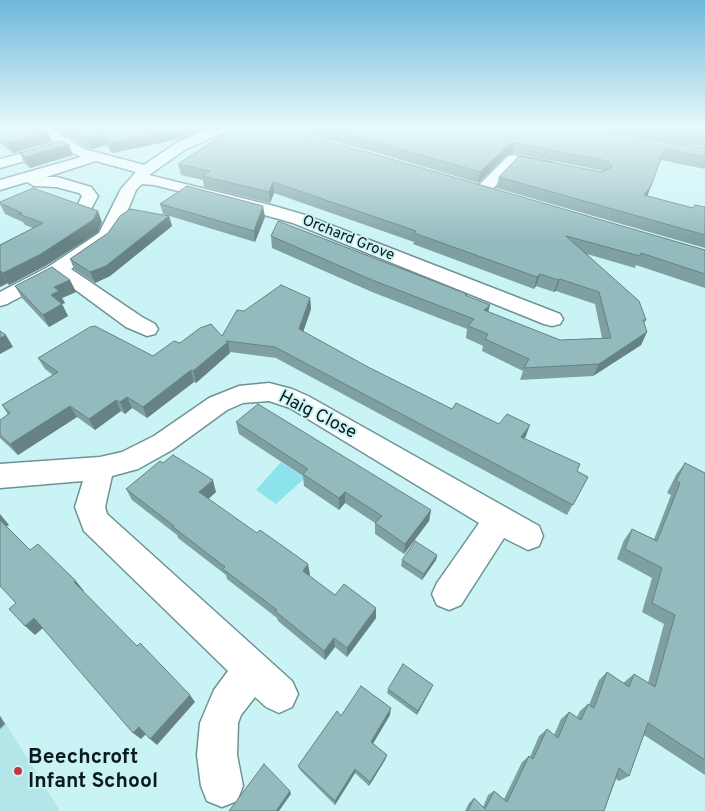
<!DOCTYPE html>
<style>
body{margin:0}
canvas{display:block;background:#caf3f6}
</style>
<canvas width="705" height="811"></canvas>
<script>
const c = document.querySelector('canvas').getContext('2d');
c.lineJoin = 'round';
function fillPath(path, color) {
  c.fillStyle = color;
  c.fill(path, 'evenodd');
}
function poly(rows) {
  const path = new Path2D();
  for (const r of rows) {
    path.moveTo(r[0], r[1]);
    for (let i = 2; i < r.length; i += 2) path.lineTo(r[i], r[i + 1]);
  }
  return path;
}
function strokePath(path, color, width, dash) {
  c.strokeStyle = color;
  c.lineWidth = width;
  c.lineCap = dash ? 'butt' : 'round';
  c.setLineDash(dash || []);
  c.stroke(path);
}
function drawText(font, color, halo, rows, align = 'center') {
  c.font = font + ' Overpass,sans-serif';
  c.lineWidth = 4;
  c.setLineDash([]);
  c.textBaseline = 'middle';
  c.strokeStyle = halo;
  c.fillStyle = color;
  for (const [text, x, y, turn = 0] of rows) {
    c.save();
    c.translate(x, y);
    c.rotate((+turn || 0) * Math.PI / 180);
    c.textAlign = isNaN(turn) ? turn : align;
    if (halo) c.strokeText(text, 0, 0);
    c.fillText(text, 0, 0);
    c.restore();
  }
}
fillPath(poly([
 [0,714,11,732,60,811,0,811]
]), '#b4e6e9');
fillPath(poly([
 [281,462,305,478,276,504,256,490]
]), '#8ce3eb');
const minor = poly([
 [34,128,49,128,84,149,144,165,176,143,211,128,228,128,227,131,186,149,149,175,274,206,305,215,560,314,563,319,560,324,552,326,544,324,293,223,182,192,154,185,142,184,136,190,121,227,111,241,71,269,142,317,155,324,158,329,155,334,147,336,126,327,58,277,7,304,0,306,0,292,48,267,99,233,121,189,136,172,96,161,46,177,57,177,91,187,98,196,91,209,85,211,79,209,77,206,82,196,79,193,56,187,34,186,27,182,0,190,0,180,81,157,61,147,60,151,0,168,0,159,57,144,34,128],
 [513,155,553,163,555,166,553,169,548,170,516,164,488,194,476,194,474,191,476,188,508,156,513,155],
 [269,383,292,389,308,396,539,526,543,536,539,546,528,550,504,538,461,605,449,610,437,605,432,594,437,583,479,523,290,408,269,401,243,403,227,410,172,450,138,469,112,476,105,507,107,514,292,681,298,694,292,707,279,713,266,707,255,697,241,715,238,723,237,755,243,786,237,801,222,807,207,801,201,786,197,755,200,723,214,690,228,671,84,531,75,507,83,481,0,488,0,464,100,457,122,452,154,436,209,398,239,386,269,383]
]);
strokePath(minor, '#6d9396', 3);
fillPath(minor, '#fff');
fillPath(poly([
 [0,128,48,132,52,142,13,153,0,143],
 [53,128,206,128,184,138,112,153,106,145,92,149,85,147],
 [281,128,596,128,604,130,605,128,705,128,705,148,698,145,685,145,636,136,705,149,705,169,661,160,647,196,693,208,705,207,705,248,496,188,499,177,602,172,604,171,513,153,507,155,478,183,371,151],
 [69,145,73,155,30,168,24,163,20,153],
 [178,164,705,250,705,288,636,265,635,268,587,254,646,320,644,323,647,332,641,345,593,376,520,380,523,371,482,351,483,346,466,338,467,329,372,292,272,248,271,236,466,296,488,312,560,340,602,338,595,304,556,291,554,292,536,286,534,289,413,244,414,242,274,193,270,203,204,187,203,180,181,175],
 [0,202,102,222,98,232,47,265,9,285,8,283,0,287,0,245,33,228,25,225,23,222,5,214,0,204],
 [160,204,265,217,255,242,163,214],
 [169,216,172,226,110,276,95,283,74,269,70,259],
 [70,280,76,292,62,298,65,303,62,304,68,316,49,327,22,298,15,286],
 [310,298,311,309,303,332,368,367,452,409,526,436,524,438,577,471,588,477,567,515,276,358,230,352,230,353,196,383,194,382,147,418,132,408,125,414,121,411,95,430,77,417,18,455,0,438,0,420,8,415,2,405,53,375,45,369,38,358,153,356,180,343,222,336,244,311],
 [236,422,431,510,429,521,404,554,375,534,375,523,345,503,339,510,304,486,303,476,239,434],
 [163,463,216,492,208,499,310,575,309,576,335,595,376,618,347,657,335,647,325,660,278,621,277,618,227,579,226,575,178,538,177,535,132,500,126,489],
 [685,463,705,473,705,775,644,735,629,776,619,781,616,779,604,811,465,811,469,803,474,798,483,807,488,795,494,791,504,799,522,762,529,756,530,757,539,736,547,729,554,735,561,719,569,712,577,717,580,711,588,704,589,705,599,680,607,672,623,683,634,674,648,683,664,624,642,612,652,578,617,559,624,540,632,529,654,539,671,495,667,493,676,475],
 [437,555,436,560,422,580,401,566,402,560],
 [433,685,417,715,387,693,388,689],
 [390,715,373,743,387,755,385,760,369,786,355,773,335,805,300,770,298,766,341,716]
]), '#7ea0a3');
fillPath(poly([
 [179,128,206,128,184,138,112,153,109,143],
 [48,132,52,142,13,153,8,143],
 [103,135,106,145,92,149,88,139],
 [515,143,513,153,507,155,478,183,480,172,509,144],
 [69,145,73,155,30,168,25,157],
 [273,182,274,193,270,203,269,192],
 [651,186,647,197,644,195],
 [263,206,265,217,255,242,254,231],
 [98,211,102,222,98,232,47,265,9,285,3,273],
 [169,216,172,226,110,276,95,283,90,272],
 [1,271,8,283,0,287,0,272],
 [540,274,536,286,534,289,537,277],
 [560,279,556,291,554,292,558,280],
 [70,280,76,292,62,298,65,303,62,304,68,316,49,327,43,315,51,295,54,287],
 [310,298,311,309,300,341,299,329],
 [490,305,487,317,484,310],
 [647,332,641,345,593,376,599,364],
 [6,335,13,347,0,354,0,338],
 [228,342,230,353,196,383,193,371],
 [191,370,194,382,147,418,143,407],
 [127,397,132,408,125,414,120,402],
 [116,400,121,411,95,430,89,419],
 [70,406,77,417,18,455,10,444],
 [530,425,526,436,517,448,521,437],
 [213,480,216,492,203,504,199,492],
 [345,492,345,503,339,510,339,498],
 [431,510,429,521,404,554,405,544],
 [0,514,9,525,6,527,0,521],
 [437,555,436,560,422,580,424,574],
 [308,564,310,575,304,582,303,571],
 [76,581,84,591,83,592,74,582],
 [376,608,376,618,347,657,347,648],
 [34,618,44,627,35,635,25,626],
 [334,638,335,647,325,660,324,651],
 [433,685,431,689,417,715,418,711],
 [190,695,195,702,157,745,150,739],
 [391,708,390,715,371,747,371,742],
 [0,716,5,724,0,729],
 [139,727,146,734,141,739,133,733],
 [387,755,385,760,369,786,370,782],
 [355,769,355,773,335,805,335,801],
 [290,791,291,794,279,811,276,811]
]), '#678284');
const building = poly([
 [0,128,42,128,48,132,8,143,0,137,0,128],
 [66,128,179,128,109,143,103,135,88,139,81,137,66,128],
 [233,128,271,128,360,150,705,250,705,274,641,253,640,256,566,236,639,301,646,320,643,320,647,332,599,364,524,368,529,359,485,339,488,334,468,326,474,319,372,280,271,236,278,221,467,294,465,295,490,305,484,310,560,340,611,338,599,292,560,279,558,280,540,274,537,277,414,233,416,231,273,182,269,192,202,176,210,171,178,164,233,128],
 [319,128,596,128,689,146,698,147,705,149,705,157,664,149,651,186,644,195,693,208,695,205,705,207,705,235,499,177,519,156,602,172,612,167,608,161,515,143,509,144,480,172,371,141,319,128],
 [651,128,705,128,705,130,702,130,705,131,705,136,702,135,690,135,651,128],
 [61,141,69,145,25,157,20,153,61,141],
 [187,186,263,206,254,231,160,204,187,186],
 [33,188,98,211,93,220,41,254,3,273,1,271,0,272,0,245,43,223,19,214,22,213,0,203,0,202,33,188],
 [130,209,169,216,106,266,90,272,70,259,108,233,120,216,130,209],
 [52,267,70,280,54,287,59,291,51,295,62,304,43,315,15,286,52,267],
 [281,285,310,298,299,329,368,367,452,409,456,403,499,424,507,414,530,425,521,437,580,464,577,471,588,477,573,505,275,347,226,341,228,342,193,371,191,370,143,407,127,397,120,402,116,400,89,419,70,406,10,444,0,435,0,420,10,413,2,405,58,372,38,358,90,327,95,326,153,356,174,341,180,343,200,328,211,324,222,336,237,310,244,311,281,285],
 [0,331,6,335,0,338,0,331],
 [258,404,431,510,405,544,375,523,382,516,345,492,339,498,303,474,308,469,236,422,258,404],
 [173,455,213,480,199,492,257,533,260,530,308,564,303,571,335,595,344,584,376,608,347,648,334,638,324,651,275,611,277,610,223,569,225,567,173,527,174,526,126,489,160,461,163,463,173,455],
 [685,463,705,473,705,760,648,723,629,776,619,768,604,811,468,811,474,798,485,809,494,791,507,802,529,756,533,759,547,729,558,738,569,712,581,720,588,704,594,708,607,672,629,687,634,674,655,687,675,615,652,603,662,568,625,549,632,529,657,541,680,483,676,481,685,463],
 [0,520,30,550,38,544,76,581,74,582,137,646,140,643,190,695,150,739,139,727,133,733,34,618,25,626,9,609,16,603,0,586,0,520],
 [415,541,437,555,424,574,402,560,415,541],
 [403,664,433,685,418,711,388,689,403,664],
 [361,686,391,708,371,742,387,755,370,782,355,769,335,801,298,766,337,711,341,716,361,686],
 [264,764,290,791,276,811,229,811,264,764]
]);
fillPath(building, '#93babd');
strokePath(building, '#678284', 1);
const sky = c.createLinearGradient(0, 0, 0, 242);
sky.addColorStop(0, '#6fb7da');
sky.addColorStop(0.53, '#e7fafb');
sky.addColorStop(1, '#e7fafb00');
c.fillStyle = sky;
c.fillRect(0, 0, 705, 242);
for (const [x, y, r, color] of [
 [18,771,5,"#c7373f"]
]) {
  const dot = new Path2D();
  dot.arc(x, y, r, 0, 2 * Math.PI);
  c.fillStyle = color;
  c.fill(dot);
  strokePath(dot, '#caf3f6', 2);
}
drawText('15px', '#0b1a1c', '#caf3f6', [
 ["Orchard Grove",348,239,22]
]);
drawText('18px', '#0b1a1c', '#caf3f6', [
 ["Haig Close",317,416,27]
]);
drawText('bold 21px', '#0b1a1c', '#caf3f6', [
 ["Beechcroft",28,759],
 ["Infant School",28,783]
], 'left');
</script>
